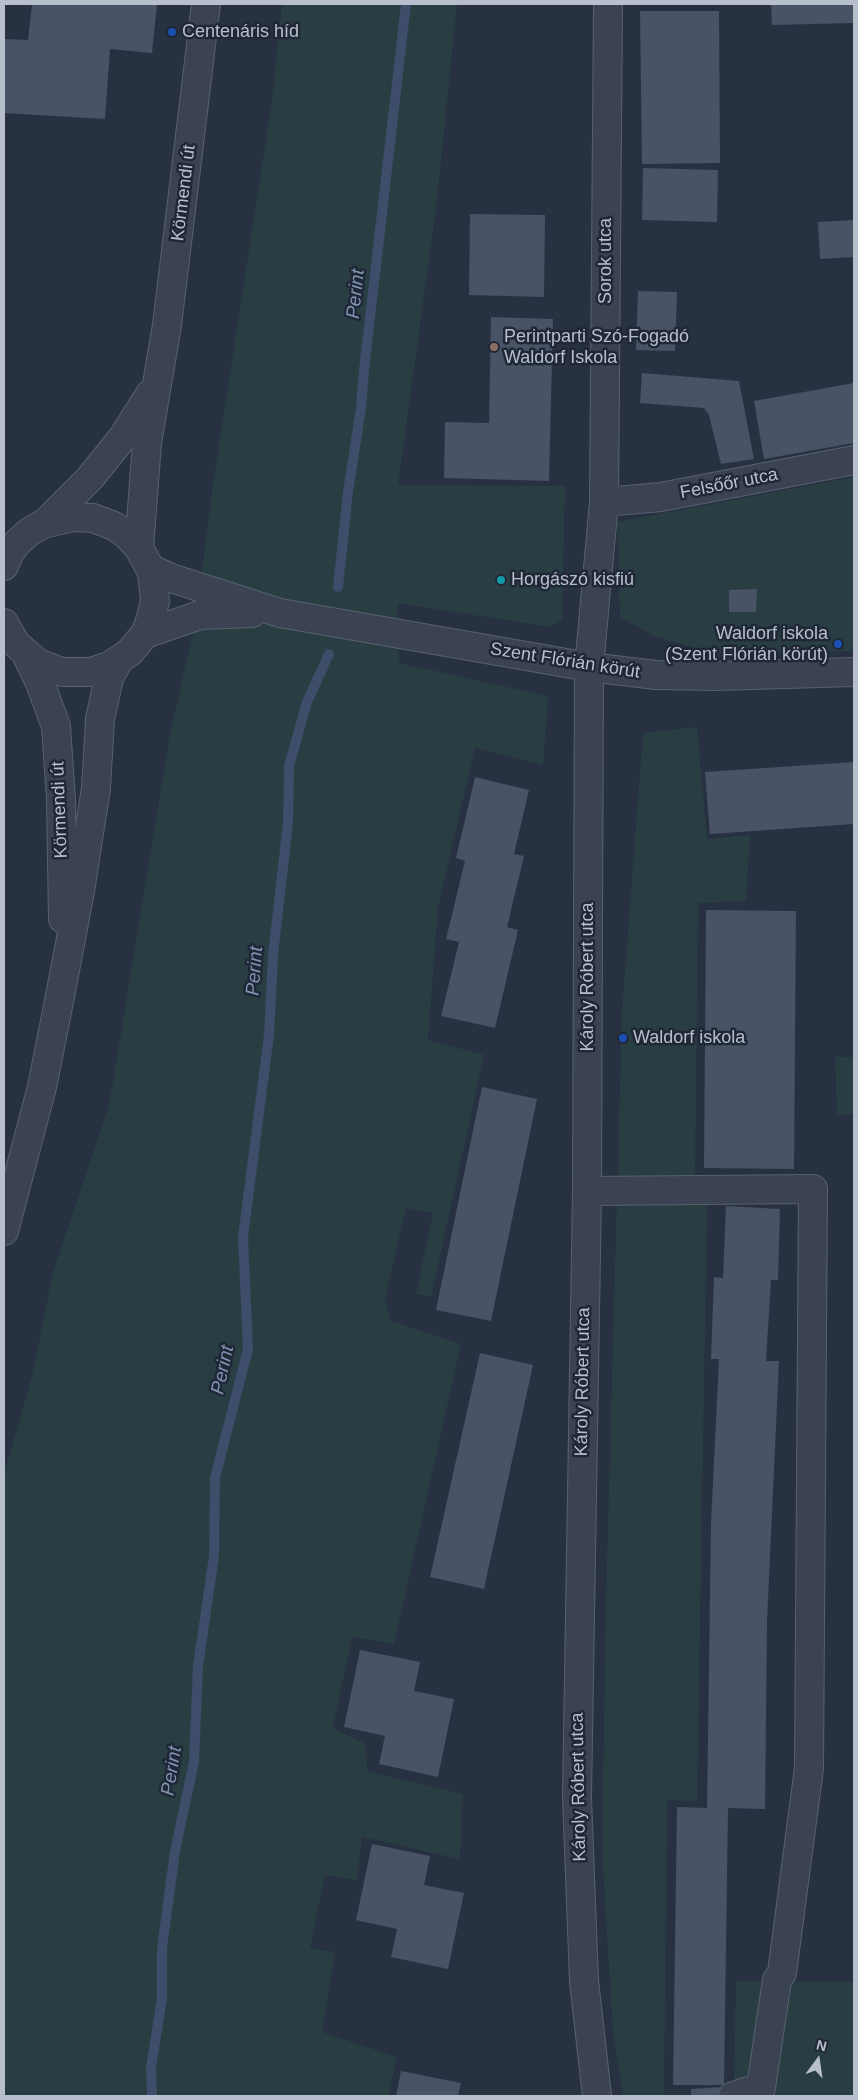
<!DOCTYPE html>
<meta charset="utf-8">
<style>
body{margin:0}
#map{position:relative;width:858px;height:2100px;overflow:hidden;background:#273142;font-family:Helvetica,sans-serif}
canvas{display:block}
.frame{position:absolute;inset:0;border:5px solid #b8bfcc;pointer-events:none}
.north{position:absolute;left:793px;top:2035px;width:50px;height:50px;-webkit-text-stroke:4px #202837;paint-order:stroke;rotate:14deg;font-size:14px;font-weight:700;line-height:20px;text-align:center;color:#b8bfcc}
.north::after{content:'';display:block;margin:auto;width:18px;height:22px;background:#b8bfcc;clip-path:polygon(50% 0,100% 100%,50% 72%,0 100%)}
</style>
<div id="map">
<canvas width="858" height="2100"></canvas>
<div class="frame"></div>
<div class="north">N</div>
</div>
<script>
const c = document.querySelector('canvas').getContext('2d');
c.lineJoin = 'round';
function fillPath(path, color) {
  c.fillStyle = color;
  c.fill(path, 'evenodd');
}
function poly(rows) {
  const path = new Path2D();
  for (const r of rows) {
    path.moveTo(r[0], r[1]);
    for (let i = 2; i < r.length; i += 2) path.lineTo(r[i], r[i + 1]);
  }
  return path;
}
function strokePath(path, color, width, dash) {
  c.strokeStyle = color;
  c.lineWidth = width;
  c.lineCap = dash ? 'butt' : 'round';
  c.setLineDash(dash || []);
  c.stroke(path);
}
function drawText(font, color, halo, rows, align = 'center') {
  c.font = font + ' Helvetica,sans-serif';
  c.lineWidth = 5;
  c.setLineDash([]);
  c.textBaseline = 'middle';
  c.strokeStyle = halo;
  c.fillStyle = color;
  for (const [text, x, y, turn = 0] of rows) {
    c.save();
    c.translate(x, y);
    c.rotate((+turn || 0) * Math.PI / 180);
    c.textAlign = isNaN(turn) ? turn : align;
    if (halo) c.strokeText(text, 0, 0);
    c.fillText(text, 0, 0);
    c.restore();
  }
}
fillPath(poly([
 [282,4,457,4,436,209,398,485,565,486,562,620,550,627,398,603,399,663,548,696,543,765,475,748,438,907,428,1040,484,1055,431,1297,416,1294,433,1213,406,1208,385,1299,391,1321,461,1344,394,1644,352,1637,333,1728,366,1744,367,1771,463,1794,460,1859,362,1837,357,1880,325,1875,310,1948,335,1952,322,2032,397,2057,388,2096,4,2096,4,1474,33,1373,53,1272,109,1106,170,734,196,619,213,484,272,100],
 [854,477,854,651,714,653,656,637,620,617,617,522],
 [697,727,707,839,750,835,746,901,698,903,695,1178,707,1210,697,1801,667,1800,664,2096,623,2096,613,2033,602,1851,606,1599,622,1012,643,733],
 [835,1057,854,1057,854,1114,837,1115],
 [736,1981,854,1982,854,2096,744,2096,734,2084]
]), '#293e43');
strokePath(poly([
 [338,587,348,492,361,408,364,370,406,4],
 [152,2096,151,2067,162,1999,162,1948,175,1851,194,1762,198,1666,214,1556,215,1478,248,1349,243,1237,269,1035,273,955,288,823,289,766,307,702,329,654]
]), '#3d4d6a', 10);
fillPath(poly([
 [32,4,157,4,152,53,110,49,105,119,4,113,4,39,28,40],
 [771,4,854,4,854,23,772,25],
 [640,11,719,11,720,163,642,164],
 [643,168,718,170,717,222,642,220],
 [470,214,545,215,544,297,469,295],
 [854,220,854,257,820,259,818,222],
 [638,291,677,292,675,351,636,350],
 [491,317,553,319,549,481,444,478,445,422,489,423],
 [642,373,739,381,754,459,721,464,709,415,704,408,640,403],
 [854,383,854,443,764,459,754,401],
 [757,589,756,612,729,612,729,590],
 [854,762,854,824,710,834,705,772],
 [475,777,529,790,514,854,524,856,507,927,518,930,495,1028,441,1016,459,942,446,939,465,861,456,858],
 [706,910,796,911,794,1169,704,1168],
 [482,1087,537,1099,491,1321,436,1310],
 [726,1206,780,1209,778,1280,771,1280,766,1361,779,1361,767,1621,765,1809,728,1808,724,2085,673,2085,677,1807,707,1808,711,1523,719,1359,711,1359,714,1277,723,1278],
 [480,1353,533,1365,484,1589,430,1577],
 [360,1650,420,1662,414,1691,454,1699,438,1777,379,1764,385,1736,344,1727],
 [372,1844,430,1856,424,1885,464,1893,448,1969,391,1957,397,1929,356,1920],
 [401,2071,461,2083,458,2096,396,2096],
 [723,2087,723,2096,691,2096,691,2089]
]), '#485366');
const minor = poly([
 [604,502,661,497,854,460],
 [45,523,90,478,123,437,150,394],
 [139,548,147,443,167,325,206,4],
 [4,566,10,552,18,542,29,532,43,524,73,517,93,518,114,526,127,535,139,548,152,572,155,601,150,621,145,634,129,653,109,666,91,672,62,672,38,663,16,644,4,623],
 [151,569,171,578,280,613,589,667,656,675,716,676,854,672],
 [145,634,200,615,252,613],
 [27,656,40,683,56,726,61,799,63,919],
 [587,1191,813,1189,809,1768,782,1973,777,1980,761,2087,733,2096],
 [4,1231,42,1087,61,991,80,891,96,788,100,719,109,678,119,660],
 [597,2096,584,1981,577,1797,587,1191,589,667,604,502,608,4]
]);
strokePath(minor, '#59616f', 30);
strokePath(minor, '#3b4352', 28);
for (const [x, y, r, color] of [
 [172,32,5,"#1a4fb4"],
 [494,347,5,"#8d6e63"],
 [501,580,5,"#0f9aa8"],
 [838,644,5,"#1a4fb4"],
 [623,1038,5,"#1a4fb4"]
]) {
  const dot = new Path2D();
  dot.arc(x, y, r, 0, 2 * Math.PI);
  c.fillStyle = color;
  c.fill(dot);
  strokePath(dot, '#202837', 2);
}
drawText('18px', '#b8bfcc', '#202837', [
 ["Centenáris híd",182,32],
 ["Perintparti Szó-Fogadó",504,337],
 ["Waldorf Iskola",504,358],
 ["Horgászó kisfiú",511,580],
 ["Waldorf iskola",828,634,"right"],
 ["(Szent Flórián körút)",828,655,"right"],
 ["Waldorf iskola",633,1038]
], 'left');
drawText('18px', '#b8bfcc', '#202837', [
 ["Körmendi út",184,193,-83],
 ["Sorok utca",606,261,-90],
 ["Felsőőr utca",729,484,-11],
 ["Szent Flórián körút",565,661,9],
 ["Körmendi út",60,810,-92],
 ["Károly Róbert utca",588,977,-90],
 ["Károly Róbert utca",583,1382,-89],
 ["Károly Róbert utca",579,1787,-91]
]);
drawText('italic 19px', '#8093b2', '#202837', [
 ["Perint",356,294,-84],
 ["Perint",255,971,-86],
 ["Perint",223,1370,-78],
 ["Perint",172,1771,-81]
]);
</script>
